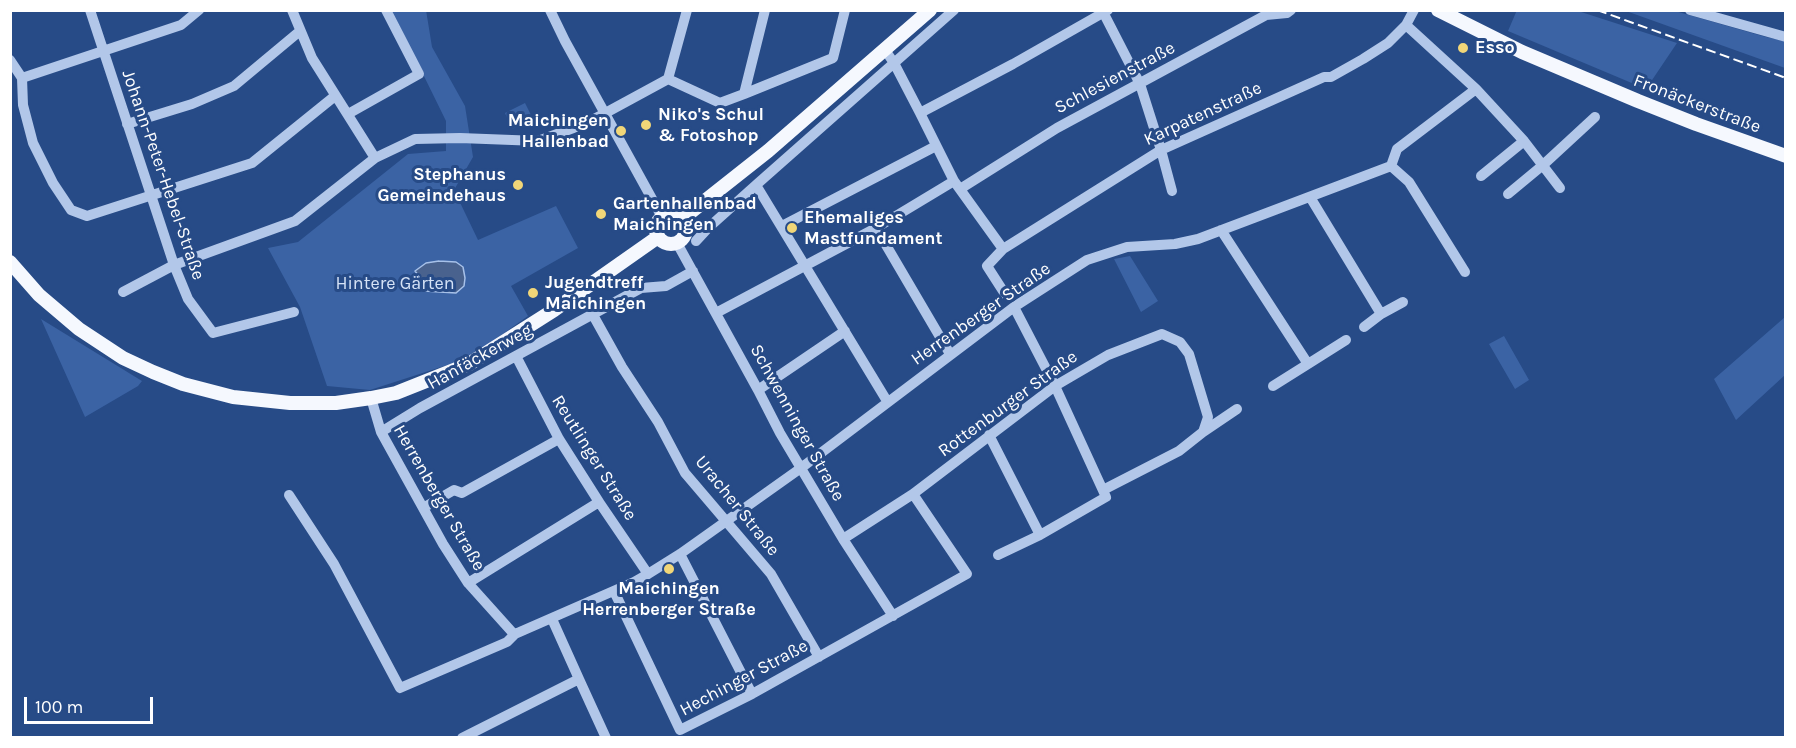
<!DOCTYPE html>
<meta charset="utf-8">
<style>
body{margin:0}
#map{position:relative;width:1796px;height:748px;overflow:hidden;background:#274b87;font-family:Karla,sans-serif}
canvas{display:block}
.frame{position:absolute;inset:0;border:12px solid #fff;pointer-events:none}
.scale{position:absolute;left:24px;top:697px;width:129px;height:27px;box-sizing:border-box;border:3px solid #fff;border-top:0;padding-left:8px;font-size:18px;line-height:21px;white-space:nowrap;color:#fff;-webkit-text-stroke:4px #274b87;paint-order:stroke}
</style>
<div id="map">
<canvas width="1796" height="748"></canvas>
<div class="frame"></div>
<div class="scale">100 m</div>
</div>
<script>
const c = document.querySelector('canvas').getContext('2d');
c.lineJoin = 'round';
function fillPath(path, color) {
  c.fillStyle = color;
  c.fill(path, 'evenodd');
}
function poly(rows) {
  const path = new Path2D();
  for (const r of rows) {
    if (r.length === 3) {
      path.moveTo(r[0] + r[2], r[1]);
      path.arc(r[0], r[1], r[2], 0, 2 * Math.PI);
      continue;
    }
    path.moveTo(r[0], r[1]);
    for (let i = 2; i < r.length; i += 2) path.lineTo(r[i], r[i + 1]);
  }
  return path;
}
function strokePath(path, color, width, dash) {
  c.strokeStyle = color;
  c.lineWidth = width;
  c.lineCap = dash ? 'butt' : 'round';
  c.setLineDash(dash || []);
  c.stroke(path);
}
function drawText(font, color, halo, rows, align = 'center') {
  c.font = font + ' Karla,sans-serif';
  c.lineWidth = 6;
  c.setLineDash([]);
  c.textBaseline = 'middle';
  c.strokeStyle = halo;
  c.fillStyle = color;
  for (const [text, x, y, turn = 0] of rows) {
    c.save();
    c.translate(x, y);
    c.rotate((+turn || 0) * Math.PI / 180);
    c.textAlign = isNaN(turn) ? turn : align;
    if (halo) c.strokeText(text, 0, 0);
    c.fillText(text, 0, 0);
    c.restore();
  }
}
fillPath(poly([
 [426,10,432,47,465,106,473,157,454,190,478,240,556,206,578,248,511,286,528,316,469,358,370,390,327,386,300,307,268,248,298,242,408,154,446,151,446,121,392,11],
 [1517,10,1578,11,1677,43,1646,89,1508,31],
 [1626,11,1675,11,1766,37,1785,41,1785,68],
 [525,103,533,119,512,129,505,113],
 [1130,256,1158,301,1141,312,1114,259],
 [1785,317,1785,375,1736,420,1714,379],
 [41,319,142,381,138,386,85,417],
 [1504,336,1529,380,1515,389,1489,344]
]), '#3b63a4');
const water = poly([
 [439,261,456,262,463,267,465,278,464,286,456,293,424,291,426,285,415,271,426,263,439,261]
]);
fillPath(water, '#49628e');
strokePath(water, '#a7c1e9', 1.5);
strokePath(poly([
 [90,10,174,265,188,299,213,333,294,312],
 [199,10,181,25,22,78,23,105,33,143,53,183,71,210,87,216,252,163,335,96],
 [292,10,312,58,375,158],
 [550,10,565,41,662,217],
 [1102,10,1140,84,1161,150,1172,191],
 [1690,10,1786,37],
 [1406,25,1476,89,1524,141,1560,188],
 [885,50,894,63,920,113,954,181,1003,249],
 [10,60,22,78],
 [668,79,687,10],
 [744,94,765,10],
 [920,113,1013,64,1108,10],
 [348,114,419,74,386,10],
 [127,124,192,104,234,86,300,31],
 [1391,166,1397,149,1476,89],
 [1481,176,1524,141],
 [756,185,887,401],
 [960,189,1057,128,1266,15,1287,13,1291,10],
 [1508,194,1543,165,1595,117],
 [1310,197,1381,314],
 [782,226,936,146],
 [876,228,950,354],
 [1221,230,1308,364,1273,386],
 [696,241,708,228,756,185,954,10],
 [677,243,758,390,780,433,843,539,893,616],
 [123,292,174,265,295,221,375,158,415,139,460,138,538,141,587,123,668,79,720,103,744,94,833,58,845,10],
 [1005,294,987,266,1003,249,1161,150,1324,77,1331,77,1363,59,1388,43,1406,25,1414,10],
 [716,313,876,228,954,181],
 [593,315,622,367,658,422,685,473,771,574,819,657],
 [1364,327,1381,314,1403,302],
 [516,356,559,439,599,502,648,574],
 [1308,364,1346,340],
 [758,390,845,331],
 [371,398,381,432,443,544,468,583,512,632,515,634],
 [381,432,420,408,641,288,666,286,693,271],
 [1203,432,1237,409],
 [989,435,1040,535,1106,497,1055,386,1014,307],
 [289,495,334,564,400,688,507,642,515,634,634,582,648,574,680,554,801,468,1014,307,1087,260,1127,247,1175,244,1198,239,1391,166,1409,182,1465,272],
 [423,508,454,490,462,493,559,439],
 [843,539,913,494,1055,386,1108,355,1162,334,1180,342,1189,354,1208,417,1203,432,1179,451,1103,490],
 [680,554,752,694],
 [998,555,1040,535],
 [468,583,599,502],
 [614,591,680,730,752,694,967,574,913,494],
 [552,619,579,679],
 [462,738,579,679,606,738]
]), '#b2c7e9', 10);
strokePath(poly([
 [1438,10,1522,52,1638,101,1696,124,1786,156],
 [671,229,15],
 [682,219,768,151,930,10],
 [10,262,39,295,79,329,123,358,153,372,183,384,233,397,290,403,336,403,371,398,396,393,469,364,554,310,658,237]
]), '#f5f8fe', 14);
strokePath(poly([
 [1597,10,1786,78]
]), '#fff', 2, [10, 4.5]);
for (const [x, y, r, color] of [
 [1463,48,6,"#f1d678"],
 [646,125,6,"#f1d678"],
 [621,131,6,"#f1d678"],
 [518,185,6,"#f1d678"],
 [601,214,6,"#f1d678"],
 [792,228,6,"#f1d678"],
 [533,293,6,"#f1d678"],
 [669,569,6,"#f1d678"]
]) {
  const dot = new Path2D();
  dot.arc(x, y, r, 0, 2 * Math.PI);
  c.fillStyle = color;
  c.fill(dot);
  strokePath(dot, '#274b87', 2);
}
drawText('bold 18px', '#fff', '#274b87', [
 ["Esso",1475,48],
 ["Niko's Schul",658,115],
 ["& Fotoshop",658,136],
 ["Maichingen",609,121,"right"],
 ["Hallenbad",609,142,"right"],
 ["Stephanus",506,175,"right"],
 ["Gemeindehaus",506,196,"right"],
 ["Gartenhallenbad",613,204],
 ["Maichingen",613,225],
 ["Ehemaliges",804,218],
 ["Mastfundament",804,239],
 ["Jugendtreff",545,283],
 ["Maichingen",545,304],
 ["Maichingen",669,589,"center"],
 ["Herrenberger Straße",669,610,"center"]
], 'left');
drawText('18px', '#fff', '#274b87', [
 ["Schlesienstraße",1115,78,-28],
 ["Fronäckerstraße",1697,104,21],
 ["Karpatenstraße",1203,114,-25],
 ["Johann-Peter-Hebel-Straße",163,175,71],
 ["Herrenberger Straße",981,314,-35],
 ["Hanfäckerweg",480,357,-29],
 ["Rottenburger Straße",1008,404,-36],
 ["Schwenninger Straße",797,423,61],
 ["Reutlinger Straße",594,458,58],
 ["Herrenberger Straße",439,498,60],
 ["Uracher Straße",737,506,51],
 ["Hechinger Straße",744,678,-28]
]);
drawText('18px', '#d6e3f7', '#274b87', [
 ["Hintere Gärten",395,284]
]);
</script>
